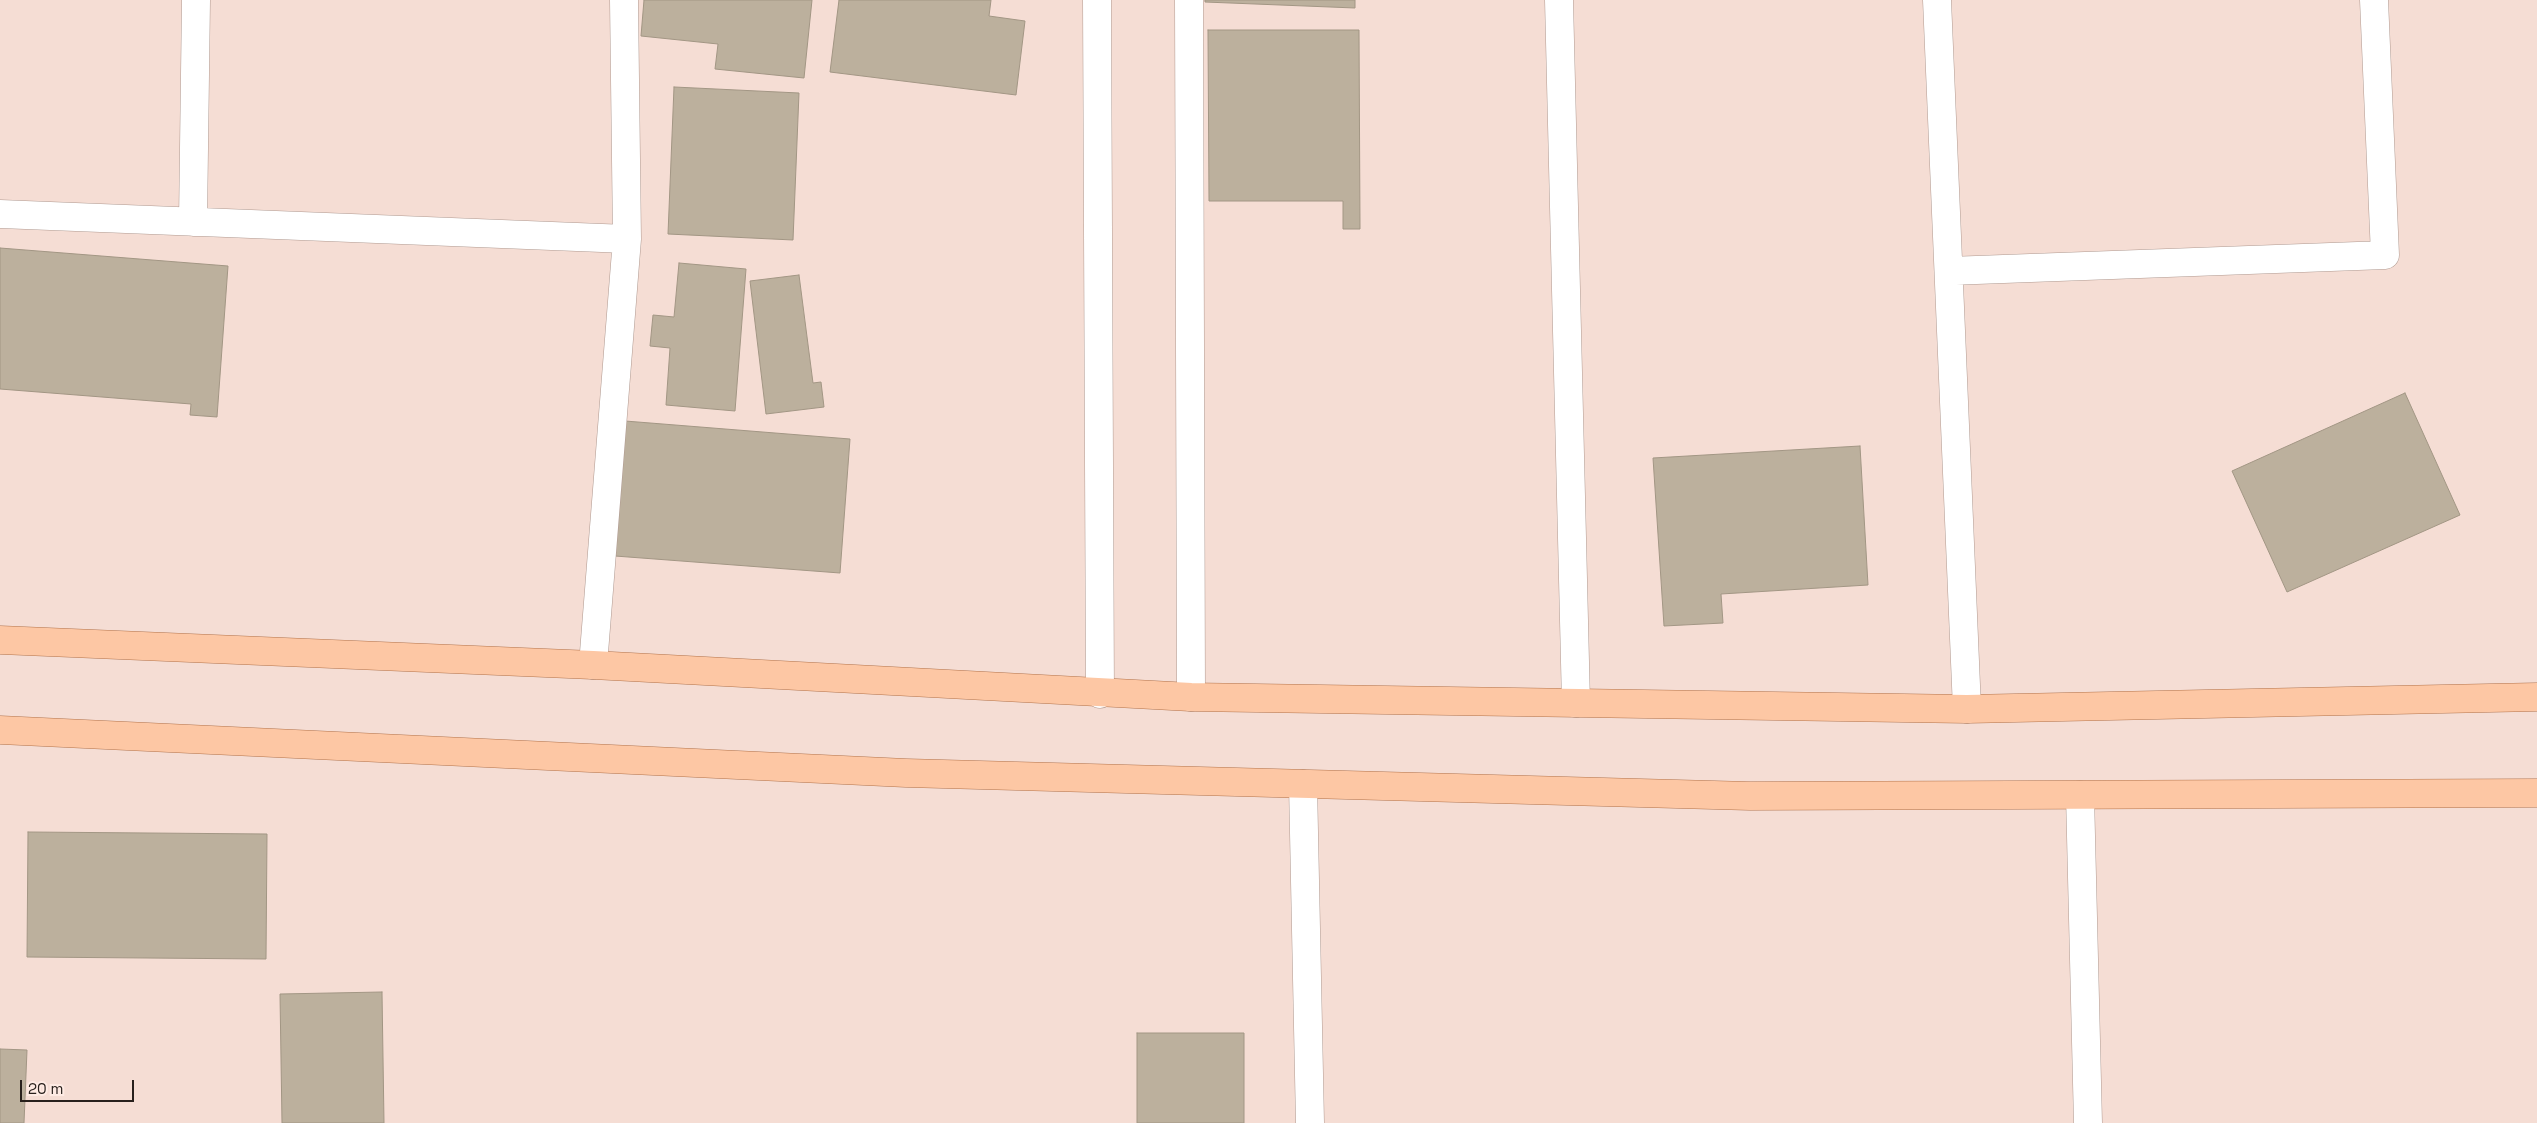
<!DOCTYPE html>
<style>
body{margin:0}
#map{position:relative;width:2537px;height:1123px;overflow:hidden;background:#f5ddd4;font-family:"Space Grotesk",sans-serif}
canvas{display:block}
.scale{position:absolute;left:20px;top:1080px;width:114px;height:22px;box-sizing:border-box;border:2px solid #28201c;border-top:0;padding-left:6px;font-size:15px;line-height:18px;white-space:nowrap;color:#28201c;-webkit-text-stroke:4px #feebe4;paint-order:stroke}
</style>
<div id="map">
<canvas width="2537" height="1123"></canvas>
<div class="scale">20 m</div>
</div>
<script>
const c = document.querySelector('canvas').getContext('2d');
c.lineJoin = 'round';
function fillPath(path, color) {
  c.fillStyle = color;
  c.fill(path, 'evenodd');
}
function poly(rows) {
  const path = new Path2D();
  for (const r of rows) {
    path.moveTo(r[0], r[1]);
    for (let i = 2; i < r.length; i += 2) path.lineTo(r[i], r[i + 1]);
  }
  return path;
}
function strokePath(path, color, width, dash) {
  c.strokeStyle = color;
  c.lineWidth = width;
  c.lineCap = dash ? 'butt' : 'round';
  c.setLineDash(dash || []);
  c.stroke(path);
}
const building = poly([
 [644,0,812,0,804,78,715,69,718,44,641,36,644,0],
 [839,0,991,0,989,16,1025,21,1016,95,830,72,839,0],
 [1205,0,1355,0,1355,8,1205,2,1205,0],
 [1208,30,1359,30,1360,229,1343,229,1343,201,1209,201,1208,30],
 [674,87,799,93,793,240,668,234,674,87],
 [0,248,228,266,217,417,190,415,191,404,0,389,0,248],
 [679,263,746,269,735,411,666,405,670,348,650,346,653,315,674,317,679,263],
 [799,275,813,383,821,382,824,407,766,414,750,281,799,275],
 [2405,393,2460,515,2287,592,2232,471,2405,393],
 [625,421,850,439,840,573,615,556,625,421],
 [1860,446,1868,585,1721,594,1723,623,1664,626,1653,458,1860,446],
 [28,832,267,834,266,959,27,957,28,832],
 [382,992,384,1123,282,1123,280,994,382,992],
 [1137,1033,1244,1033,1244,1123,1137,1123,1137,1033],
 [0,1049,27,1050,24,1123,0,1123,0,1049]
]);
fillPath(building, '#bcb09d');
strokePath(building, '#a29684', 1);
const minor = poly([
 [1097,0,1100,694],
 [1189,0,1191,697],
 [1559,0,1576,703],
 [1937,0,1967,709],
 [0,214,627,239],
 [193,222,196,0],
 [1949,271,2385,255,2374,0],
 [593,665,627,239,624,0],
 [1303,784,1310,1123],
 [2080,795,2088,1123]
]);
const primary = poly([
 [0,640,593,665,1191,697,1967,709,2537,697],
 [0,730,906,773,1750,796,2537,793]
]);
strokePath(minor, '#b09a91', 29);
strokePath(primary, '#b2744d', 29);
strokePath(minor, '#fff', 28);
strokePath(primary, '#fdc7a4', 28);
</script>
